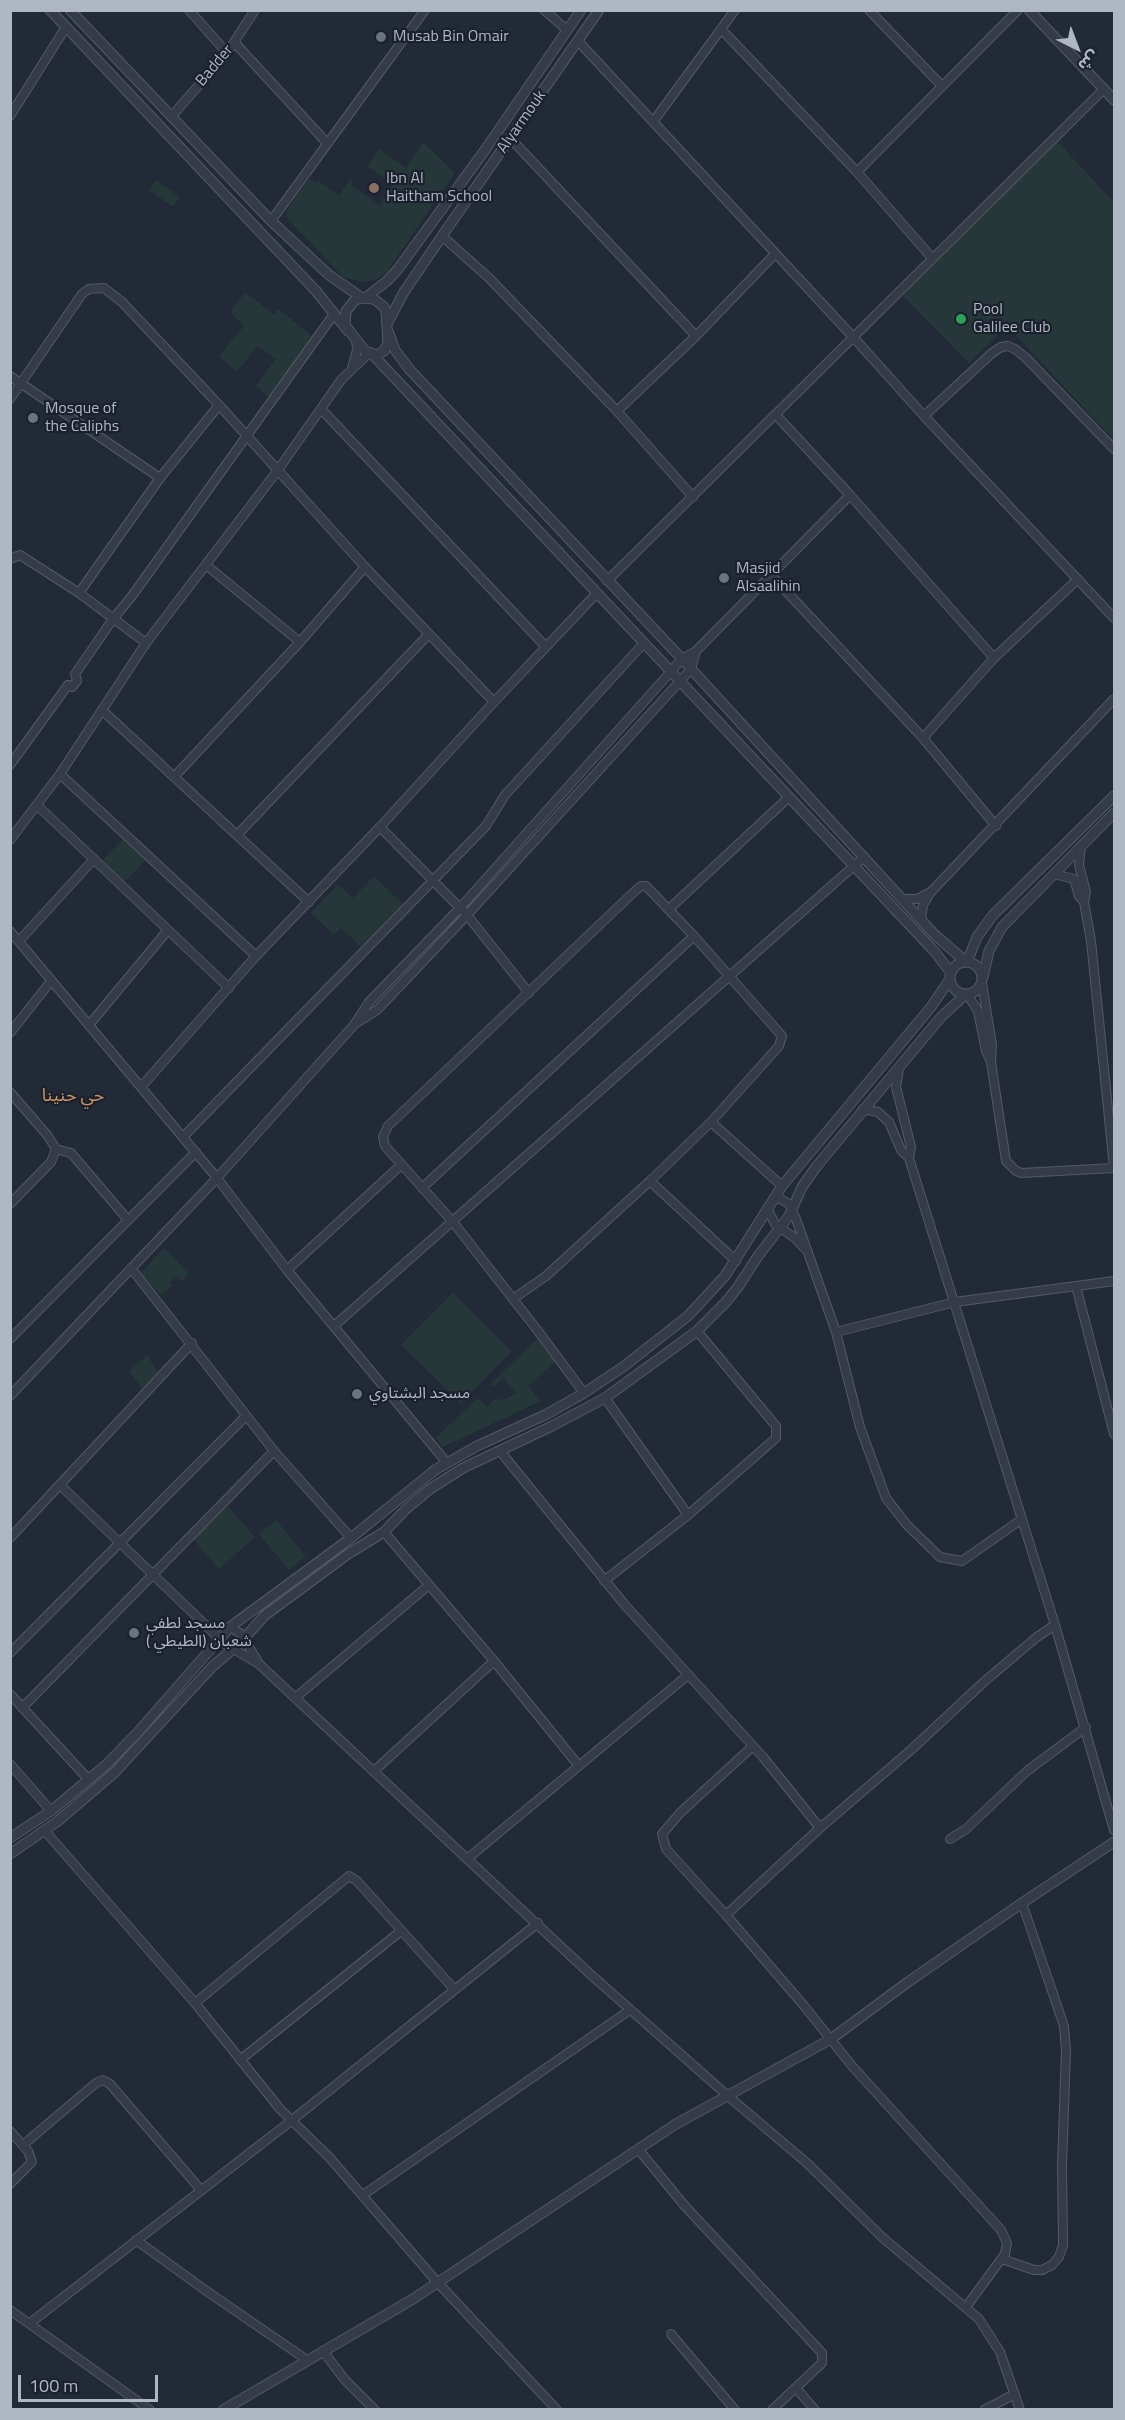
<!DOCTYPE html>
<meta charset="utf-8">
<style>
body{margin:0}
#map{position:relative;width:1125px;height:2420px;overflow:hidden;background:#222a37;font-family:"Titillium Web","Noto Sans Arabic",sans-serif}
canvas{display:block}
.frame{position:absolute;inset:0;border:12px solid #b0b7c4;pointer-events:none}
.north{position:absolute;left:1047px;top:18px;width:60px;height:60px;-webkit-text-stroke:4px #1b212c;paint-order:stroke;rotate:138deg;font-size:16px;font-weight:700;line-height:24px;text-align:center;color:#b0b7c4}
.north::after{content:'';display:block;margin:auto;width:21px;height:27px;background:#b0b7c4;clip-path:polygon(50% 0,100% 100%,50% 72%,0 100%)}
.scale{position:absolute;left:18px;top:2375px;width:140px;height:27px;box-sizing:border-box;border:3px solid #b0b7c4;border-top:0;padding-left:8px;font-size:18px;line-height:21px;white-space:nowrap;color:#b0b7c4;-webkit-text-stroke:4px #1b212c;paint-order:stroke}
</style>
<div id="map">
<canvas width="1125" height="2420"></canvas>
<div class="frame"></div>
<div class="north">ش</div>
<div class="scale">100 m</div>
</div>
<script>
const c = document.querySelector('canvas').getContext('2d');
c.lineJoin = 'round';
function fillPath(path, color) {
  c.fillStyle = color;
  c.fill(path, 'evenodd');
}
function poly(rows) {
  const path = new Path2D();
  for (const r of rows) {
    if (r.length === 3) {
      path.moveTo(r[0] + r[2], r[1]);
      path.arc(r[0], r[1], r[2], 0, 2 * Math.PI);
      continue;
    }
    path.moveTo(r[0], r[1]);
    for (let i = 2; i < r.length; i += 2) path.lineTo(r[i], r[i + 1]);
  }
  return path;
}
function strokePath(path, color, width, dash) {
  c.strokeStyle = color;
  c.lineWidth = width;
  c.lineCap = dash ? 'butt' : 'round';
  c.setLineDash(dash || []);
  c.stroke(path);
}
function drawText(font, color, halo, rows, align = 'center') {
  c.font = font + ' "Titillium Web","Noto Sans Arabic",sans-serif';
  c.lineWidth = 4.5;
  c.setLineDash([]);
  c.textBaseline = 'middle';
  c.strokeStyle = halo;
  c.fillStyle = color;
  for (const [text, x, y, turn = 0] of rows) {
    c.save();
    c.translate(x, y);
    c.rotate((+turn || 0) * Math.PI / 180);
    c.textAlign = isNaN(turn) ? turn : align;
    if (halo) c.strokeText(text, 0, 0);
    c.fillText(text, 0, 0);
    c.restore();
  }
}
fillPath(poly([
 [1057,141,1111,199,1114,196,1114,440,1007,326,969,363,903,296],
 [423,142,455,173,386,273,375,280,364,282,343,277,288,219,286,213,288,208,309,179,317,183,319,181,339,196,350,179,353,181,351,185,380,205,393,185,367,166,379,149,406,168],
 [156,180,180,197,173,207,149,190],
 [245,292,274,314,279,309,313,337,270,398,256,386,276,359,257,346,237,372,219,356,244,326,230,312],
 [123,839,145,861,124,882,102,861],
 [374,876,403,904,361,947,341,928,334,935,311,913,338,884,353,898],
 [164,1248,189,1274,182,1281,177,1276,170,1282,173,1285,161,1295,141,1273],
 [453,1293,512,1351,461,1403,401,1345],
 [537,1339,555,1362,528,1386,541,1401,443,1447,435,1438,478,1398,487,1407,494,1400,505,1399,516,1393,504,1379,494,1386,491,1383],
 [147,1355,159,1374,142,1389,129,1371],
 [228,1506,255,1537,219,1569,192,1538],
 [276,1520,306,1556,289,1570,259,1534]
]), '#253739');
const minor = poly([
 [189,10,227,53],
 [544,10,567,30],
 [869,10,942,86],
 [722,30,857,172,932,258],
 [578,41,854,338,924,416,1114,618],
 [235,43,327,143],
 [10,116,66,27],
 [171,117,227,53,255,10],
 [653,122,735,10],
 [511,139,696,336],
 [857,172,1018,10],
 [271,221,425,10],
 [442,236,489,278,617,411,693,497],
 [352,368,357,350,356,340],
 [10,376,160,478],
 [10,399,82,294,89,289,104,288,122,302,219,405,365,567,494,702],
 [321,409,546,647],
 [617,411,696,336,775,254],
 [776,415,850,495,994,658],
 [924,416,992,353,1001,347,1008,346,1015,349,1026,358,1114,449],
 [10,559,20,555,79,593,146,643],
 [206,565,300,642],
 [772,576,923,738,996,826],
 [607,581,1104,89],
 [79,593,160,478,219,405],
 [103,711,309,902],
 [923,738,994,658,1078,579],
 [10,765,68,685,72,687,77,681,75,674,113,619,132,596,334,314],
 [60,774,256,956],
 [175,776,300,642,365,567],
 [38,806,229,988],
 [380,827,467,915,529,993],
 [238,834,428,635],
 [10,840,60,774,146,643,278,470,341,380,369,353],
 [1054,874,1074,879,1079,896,1084,902],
 [903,899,917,899,929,893],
 [669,909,789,797],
 [921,920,923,905,930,893,1114,699],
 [10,931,217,1178,287,1270,447,1463],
 [19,941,94,859],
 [982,983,992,1045,991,1062,1006,1161,1016,1171,1022,1173,1114,1168,1091,941,1084,902,1086,892,1079,865,1081,846],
 [967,994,978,1011,986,1051,991,1062],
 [358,1022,377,1010,467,915,691,669,696,651],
 [89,1025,168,930],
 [10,1033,51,981],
 [899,1069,896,1087,911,1147,909,1158],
 [142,1086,256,956,380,827,494,702,597,593],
 [10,1092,48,1136,56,1149,51,1162,10,1204],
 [863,1109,878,1112,889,1122,901,1150,909,1158,1055,1625,1114,1830],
 [711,1122,782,1186],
 [183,1137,486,826,505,795,644,643],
 [56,1149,71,1153,128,1220],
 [650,1181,736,1261],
 [422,1188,694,936],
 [773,1199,779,1198,789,1204,796,1219,836,1332,860,1427,886,1498,907,1525,940,1557,962,1561,1022,1519],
 [767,1208,775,1224,795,1238,805,1249],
 [131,1268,274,1451,351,1538],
 [287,1270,401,1165],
 [1076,1286,1114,1434],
 [513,1299,546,1276,650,1181,711,1122,779,1046,782,1036,694,936,646,886,641,886,635,891,388,1126,383,1137,385,1146,453,1222,538,1331,584,1393],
 [334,1326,864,857],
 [836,1332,955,1302,1114,1281],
 [10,1339,196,1152],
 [10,1396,217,1178,354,1025,369,1002,460,908,682,659,696,651,850,495],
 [605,1398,688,1515],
 [500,1451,624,1604,763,1757,820,1828,726,1915,805,2007,852,2066,1001,2230,1007,2243,1005,2254,966,2307],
 [60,1485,225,1644,259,1664,589,1973,728,2096,808,2164,883,2238,979,2319,1000,2352,1020,2410],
 [384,1532,494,1661,579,1766],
 [10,1538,192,1343],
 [604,1581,688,1515,776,1438,776,1426,697,1331],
 [230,1627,241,1634,257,1660],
 [10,1653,246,1416],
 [10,1694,89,1780],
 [295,1698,429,1585],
 [22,1708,274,1451],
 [10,1764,51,1811],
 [374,1771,494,1661],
 [820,1828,912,1749,986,1680,1037,1637,1055,1625],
 [45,1831,195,2003,280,2109,329,2157,438,2283,557,2410],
 [950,1839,966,1829,1027,1771,1086,1727],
 [467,1859,688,1675],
 [726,1915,666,1849,662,1834,680,1813,753,1746],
 [195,2003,349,1876,357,1881,454,1989],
 [240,2060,401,1931],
 [10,2131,28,2151,32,2162,10,2184],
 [23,2145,96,2083,103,2080,110,2084,201,2190],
 [638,2149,684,2205,822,2353,822,2363,772,2410],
 [363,2195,630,2010],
 [136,2240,205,2290,307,2360],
 [1002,2259,1034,2270,1042,2270,1052,2265,1059,2257,1063,2245,1062,2165,1066,2051,1064,2026,1022,1903],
 [10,2310,150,2410],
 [30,2323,291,2121,538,1923],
 [671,2334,735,2410],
 [323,2351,345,2380,375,2410],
 [796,2388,815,2410],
 [984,2410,1013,2395]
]);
const tertiary = poly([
 [50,10,316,291,348,331],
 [70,10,271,221,329,275,362,298],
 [1029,10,1114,100],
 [362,298,374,299,384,307,386,312,388,343,384,351,377,355,365,351,345,325,346,311,355,300,362,298],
 [365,298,387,281,398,269,485,150,581,10],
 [387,324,404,292,442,236,599,10],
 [388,331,395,350,410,370,682,659,934,934,966,962],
 [373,355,935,952,951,973],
 [967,962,977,937,993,915,1114,796],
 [966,978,16],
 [983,977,989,951,1002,927,1114,813],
 [10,1838,51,1811,106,1765,138,1732,230,1627,351,1538,435,1470,477,1446,547,1414,584,1393,623,1367,688,1316,725,1276,782,1186,931,1007,950,979],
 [10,1854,58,1821,114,1773,212,1667,241,1642,264,1616,348,1554,384,1532,406,1509,430,1489,463,1468,552,1426,605,1398,697,1331,726,1302,738,1287,758,1256,789,1216,802,1187,816,1167,941,1017,966,994],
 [223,2410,413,2299,676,2124,831,2039,908,1982,1022,1903,1114,1842]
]);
strokePath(minor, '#535a65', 10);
strokePath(tertiary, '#535a65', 11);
strokePath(minor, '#353c47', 8);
strokePath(tertiary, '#353c47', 9);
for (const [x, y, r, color] of [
 [381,37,6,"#6b7280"],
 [374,188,6,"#8d6e63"],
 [961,319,6,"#2e9e5b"],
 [33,418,6,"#6b7280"],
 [724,578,6,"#6b7280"],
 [357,1394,6,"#6b7280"],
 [134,1633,6,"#6b7280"]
]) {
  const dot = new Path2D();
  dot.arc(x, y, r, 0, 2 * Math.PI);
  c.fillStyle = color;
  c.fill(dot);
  strokePath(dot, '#1b212c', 2);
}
drawText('16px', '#b0b7c4', '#1b212c', [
 ["Musab Bin Omair",393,37],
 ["Ibn Al",386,179],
 ["Haitham School",386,197],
 ["Pool",973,310],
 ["Galilee Club",973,328],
 ["Mosque of",45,409],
 ["the Caliphs",45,427],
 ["Masjid",736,569],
 ["Alsaalihin",736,587],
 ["مسجد البشتاوي",369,1394],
 ["مسجد لطفي",146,1624],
 ["شعبان (الطيطي )",146,1642]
], 'left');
drawText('16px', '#b0b7c4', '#1b212c', [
 ["Badder",215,66,-50],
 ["Alyarmouk",522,122,-55]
]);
drawText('18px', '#cc9363', '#1b212c', [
 ["حي حنينا",73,1097]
]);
</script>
